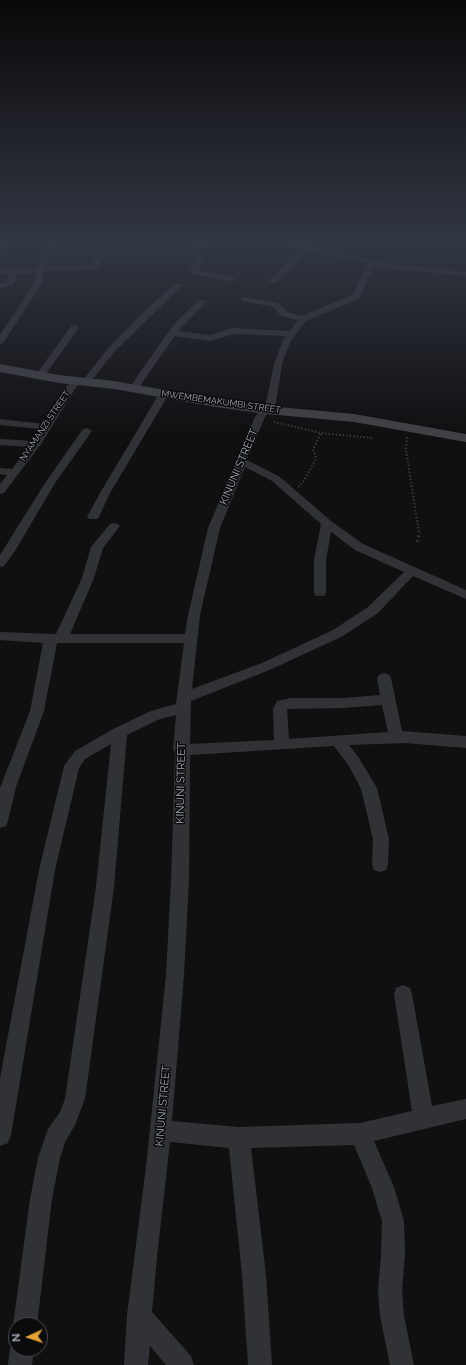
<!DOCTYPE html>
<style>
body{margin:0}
#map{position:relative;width:466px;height:1365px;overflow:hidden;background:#101011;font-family:Raleway,sans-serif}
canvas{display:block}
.north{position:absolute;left:8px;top:1317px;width:40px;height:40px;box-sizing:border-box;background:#0b0b0c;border:1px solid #47494e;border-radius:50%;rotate:267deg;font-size:11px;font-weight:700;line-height:16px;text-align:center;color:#a1a7b1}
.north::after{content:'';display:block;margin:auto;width:14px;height:18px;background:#e6a133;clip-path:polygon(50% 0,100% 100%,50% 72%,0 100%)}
</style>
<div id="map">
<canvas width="466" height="1365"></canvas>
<div class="north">N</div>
</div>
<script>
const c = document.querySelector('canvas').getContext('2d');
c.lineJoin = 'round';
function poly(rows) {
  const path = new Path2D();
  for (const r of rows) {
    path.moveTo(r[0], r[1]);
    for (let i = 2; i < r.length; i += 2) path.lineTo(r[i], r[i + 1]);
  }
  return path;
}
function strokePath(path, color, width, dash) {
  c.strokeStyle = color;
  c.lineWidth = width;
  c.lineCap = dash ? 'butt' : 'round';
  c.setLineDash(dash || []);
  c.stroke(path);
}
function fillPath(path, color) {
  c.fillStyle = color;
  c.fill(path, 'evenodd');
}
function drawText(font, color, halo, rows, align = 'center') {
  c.font = font + ' Raleway,sans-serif';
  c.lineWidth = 3;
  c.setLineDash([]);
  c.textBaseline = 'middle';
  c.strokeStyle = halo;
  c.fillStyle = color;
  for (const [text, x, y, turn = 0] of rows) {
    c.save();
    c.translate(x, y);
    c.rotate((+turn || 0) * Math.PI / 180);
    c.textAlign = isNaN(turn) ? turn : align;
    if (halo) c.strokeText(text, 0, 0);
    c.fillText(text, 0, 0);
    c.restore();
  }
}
strokePath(poly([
 [146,262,184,269]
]), '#37393c', 1.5, [1, 1.5]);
strokePath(poly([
 [274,422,321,433,372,438],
 [407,437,406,450,419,533],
 [298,487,303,482,316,459,313,449,321,433]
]), '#37393c', 2, [1.5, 2]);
strokePath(poly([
 [417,542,420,532]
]), '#37393c', 2.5, [2, 3]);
fillPath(poly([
 [2,243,8,243,4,254,0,256,2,243],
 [45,243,51,244,50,250,105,250,109,247,112,247,112,250,192,251,196,247,203,243,212,243,199,251,203,262,197,270,232,277,236,279,232,281,192,274,189,270,195,262,193,255,108,255,105,257,97,268,94,269,44,271,41,285,3,343,0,344,0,335,33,285,36,273,18,274,12,286,0,288,0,284,6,282,10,274,0,274,0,270,37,269,45,243],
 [49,254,99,254,90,265,46,267,49,254],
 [276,243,289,243,307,246,397,265,466,272,466,276,397,269,375,265,368,277,364,290,358,299,306,321,290,342,282,364,276,403,265,417,247,460,280,477,331,521,363,544,466,590,466,599,413,576,378,613,343,636,272,669,191,701,190,744,274,740,273,709,277,701,291,698,344,698,380,695,377,678,379,675,384,673,389,675,391,678,402,731,466,736,466,748,405,743,349,745,359,758,377,788,389,839,388,865,386,870,380,872,374,870,372,865,373,839,361,789,349,766,334,746,190,755,189,881,184,975,172,1121,239,1127,360,1123,412,1111,394,994,396,988,403,985,410,988,412,994,432,1106,466,1099,466,1119,374,1141,394,1187,404,1221,405,1255,402,1290,404,1316,414,1365,390,1365,380,1316,378,1290,381,1255,382,1221,372,1188,354,1145,251,1148,266,1275,272,1365,248,1365,242,1275,229,1148,170,1142,157,1257,152,1312,191,1356,194,1365,166,1365,150,1346,148,1365,124,1365,127,1315,146,1167,166,975,171,881,175,752,173,750,176,715,160,719,127,735,114,887,85,1099,75,1125,65,1142,60,1158,52,1199,37,1325,16,1325,16,1333,13,1325,30,1199,38,1158,48,1129,60,1112,65,1099,96,887,111,744,85,759,79,768,55,870,11,1135,8,1143,0,1146,0,1078,39,870,64,766,75,751,115,728,151,711,176,704,184,643,57,643,44,711,16,787,8,821,6,826,0,828,0,788,30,711,43,643,0,640,0,632,56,634,82,578,91,547,110,524,114,523,118,524,120,526,103,548,94,578,70,634,185,634,188,615,208,528,255,417,266,403,274,364,282,342,286,336,233,334,211,341,175,336,137,390,134,391,129,388,169,331,177,321,199,300,202,300,206,302,178,331,210,335,232,328,290,331,298,320,281,316,273,307,244,301,240,299,244,297,279,303,287,312,302,316,352,295,369,263,308,251,276,283,273,283,269,281,270,279,301,250,277,244,276,243],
 [245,467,272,481,321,524,314,560,314,593,316,596,324,596,326,593,326,560,331,532,355,550,404,572,368,607,333,630,262,663,192,689,200,615,220,528,245,467],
 [382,705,388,732,289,739,287,709,344,708,382,705],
 [175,284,181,284,182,286,115,351,89,384,83,384,81,382,83,380,109,347,152,304,175,284],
 [72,325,75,325,79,327,43,378,37,378,35,376,72,325],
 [75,378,80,381,41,444,4,493,0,494,0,484,7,475,0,474,0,468,12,469,29,447,0,445,0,439,33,441,40,429,0,425,0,419,44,424,70,381,75,378],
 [164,391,169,394,110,493,99,517,97,519,89,519,87,517,100,493,159,394,164,391],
 [87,428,92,431,55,483,15,551,4,566,0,567,0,555,45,483,83,429,87,428],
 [16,1339,16,1349,34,1349,32,1365,8,1365,10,1349,13,1340,16,1339]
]), '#313236');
fillPath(poly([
 [0,364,59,375,114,381,216,399,267,406,354,414,466,434,466,442,354,422,267,414,216,407,114,389,59,383,0,372,0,364]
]), '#3f4145');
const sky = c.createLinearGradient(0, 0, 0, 434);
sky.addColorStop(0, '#090909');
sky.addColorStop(0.56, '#313743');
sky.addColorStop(1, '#31374300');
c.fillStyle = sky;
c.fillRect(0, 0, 466, 434);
drawText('9px', '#a1a7b1', '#0b0b0c', [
 ["MWEMBEMAKUMBI STREET",221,402,8],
 ["NYAMANZI STREET",45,426,-56]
]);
drawText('11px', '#a1a7b1', '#0b0b0c', [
 ["KINUNI STREET",239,467,-67],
 ["KINUNI STREET",181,783,-89],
 ["KINUNI STREET",163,1106,-85]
]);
</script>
